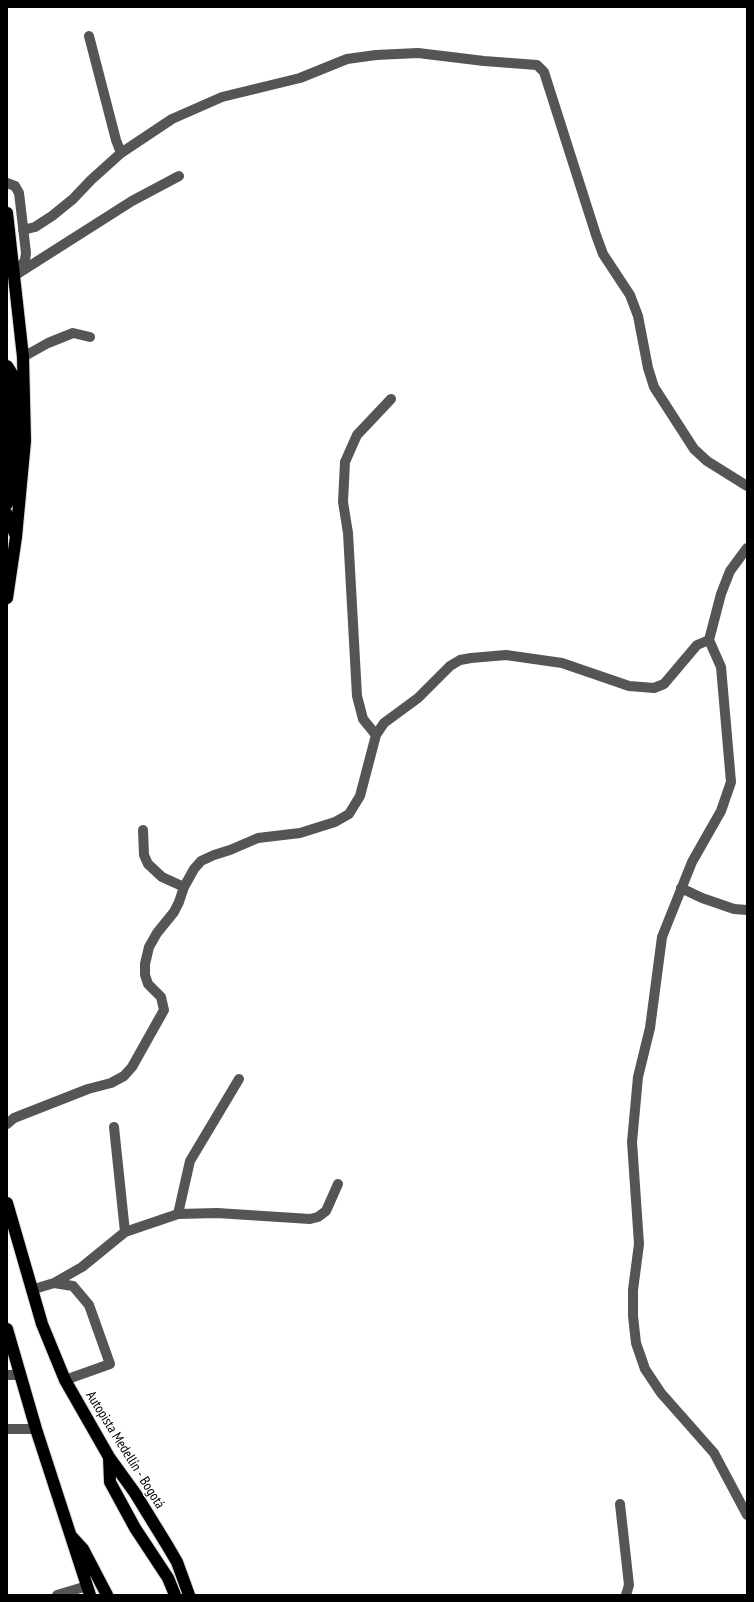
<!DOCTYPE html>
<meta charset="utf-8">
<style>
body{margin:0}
#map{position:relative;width:754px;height:1602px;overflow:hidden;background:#fff;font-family:"PT Sans Narrow",sans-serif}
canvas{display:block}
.frame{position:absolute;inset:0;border:8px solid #000;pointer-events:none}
</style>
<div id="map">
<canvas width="754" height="1602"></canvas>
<div class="frame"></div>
</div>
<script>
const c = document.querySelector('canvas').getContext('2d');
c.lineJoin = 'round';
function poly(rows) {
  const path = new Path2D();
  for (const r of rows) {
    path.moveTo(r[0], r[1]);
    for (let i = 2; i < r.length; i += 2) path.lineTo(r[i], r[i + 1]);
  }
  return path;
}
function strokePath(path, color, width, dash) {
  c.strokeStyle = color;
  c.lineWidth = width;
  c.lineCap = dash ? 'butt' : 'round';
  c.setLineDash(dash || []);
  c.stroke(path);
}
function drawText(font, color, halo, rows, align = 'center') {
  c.font = font + ' "PT Sans Narrow",sans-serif';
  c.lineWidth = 3;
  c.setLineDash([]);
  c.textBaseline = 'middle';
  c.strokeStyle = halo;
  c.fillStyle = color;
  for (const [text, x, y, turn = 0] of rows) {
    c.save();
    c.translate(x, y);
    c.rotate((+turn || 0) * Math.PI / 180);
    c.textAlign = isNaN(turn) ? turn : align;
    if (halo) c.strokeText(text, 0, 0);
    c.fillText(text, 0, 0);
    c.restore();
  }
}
const highway = poly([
 [7,213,23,357,25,441,16,537,7,598],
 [7,366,12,374,13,383,14,441,7,504],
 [7,514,15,534],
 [7,1203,42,1324,65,1380,109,1457,135,1493,167,1545,177,1562,189,1595],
 [7,1329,36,1429,90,1595],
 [109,1457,110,1482,135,1528,168,1578,175,1595],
 [72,1537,83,1549,107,1595]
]);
strokePath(highway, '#dbdbdb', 14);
strokePath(poly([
 [89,36,116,140,121,153],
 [7,183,15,186,19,193,20,201,26,253,25,260,17,273],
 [23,230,35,227,52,216,73,199,91,180,121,153,172,119,222,97,300,78,347,59,376,55,418,53,484,61,537,65,544,72,596,235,603,254,630,295,638,316,648,368,654,387,694,449,707,461,747,486],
 [14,276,132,201,179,176],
 [23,357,48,343,73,333,90,337],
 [747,548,730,571,721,594,709,640,721,667,731,782,721,811,692,862,662,937,650,1028,638,1077,632,1142,639,1244,633,1290,633,1316,636,1343,645,1369,661,1393,714,1453,747,1515],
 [376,735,363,719,357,696,348,533,343,502,345,462,357,435,391,399],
 [143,830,144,855,148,864,162,877,184,887],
 [681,888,702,898,734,909,747,910],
 [7,1124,14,1118,88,1089,111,1083,124,1076,132,1067,164,1010,161,997,148,984,145,975,145,964,149,947,157,933,174,912,179,902,184,887,194,869,201,861,214,855,230,850,258,838,300,833,335,822,349,814,360,796,376,735,384,723,418,698,450,666,460,660,471,658,506,655,562,663,629,686,654,688,664,684,697,645,709,640],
 [114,1127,125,1232],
 [178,1214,190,1161,239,1079],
 [54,1283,73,1286,89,1305,110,1364,65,1380],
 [31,1290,54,1283,82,1267,125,1232,178,1214,217,1213,310,1219,318,1217,326,1211,338,1184],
 [7,1375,19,1375],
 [7,1429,36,1429],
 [620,1504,629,1585,626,1595],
 [57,1595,87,1586]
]), '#555', 10);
strokePath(highway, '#000', 12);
drawText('14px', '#000', '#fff', [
 ["Autopista Medellín - Bogotá",125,1450,58]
]);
</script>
